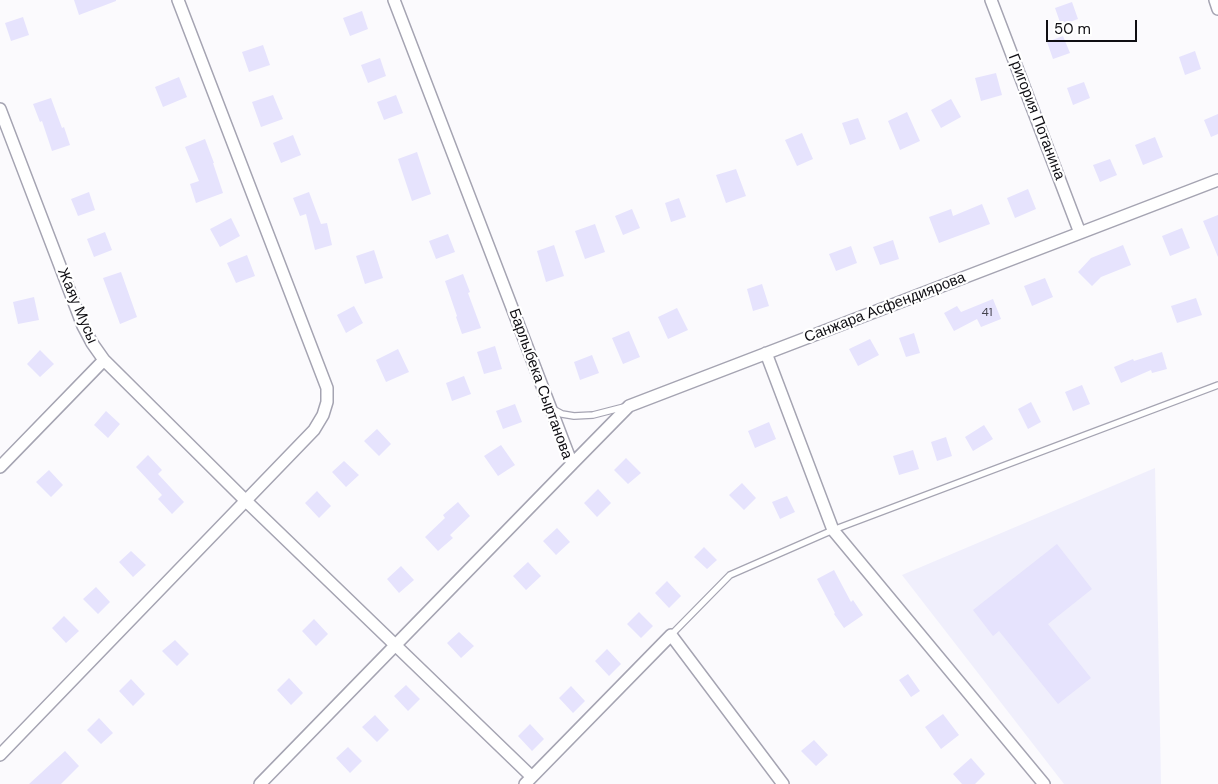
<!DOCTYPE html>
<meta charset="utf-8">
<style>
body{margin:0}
#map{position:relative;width:1218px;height:784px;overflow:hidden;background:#fbfafd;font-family:"DM Sans",sans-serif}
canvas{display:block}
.scale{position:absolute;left:1046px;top:20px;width:91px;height:22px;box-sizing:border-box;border:2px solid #0f0e13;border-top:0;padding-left:6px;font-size:15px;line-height:18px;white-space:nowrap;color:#0f0e13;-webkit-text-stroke:4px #fff;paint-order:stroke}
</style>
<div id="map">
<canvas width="1218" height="784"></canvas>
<div class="scale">50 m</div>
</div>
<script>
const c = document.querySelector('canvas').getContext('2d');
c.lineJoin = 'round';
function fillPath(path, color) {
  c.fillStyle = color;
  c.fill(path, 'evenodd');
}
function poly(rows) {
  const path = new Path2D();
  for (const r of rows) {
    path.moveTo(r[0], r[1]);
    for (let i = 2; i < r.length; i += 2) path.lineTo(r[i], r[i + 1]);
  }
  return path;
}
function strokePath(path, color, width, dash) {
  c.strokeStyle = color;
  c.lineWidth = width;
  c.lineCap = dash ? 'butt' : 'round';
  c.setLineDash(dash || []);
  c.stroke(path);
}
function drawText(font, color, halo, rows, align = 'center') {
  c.font = font + ' "DM Sans",sans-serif';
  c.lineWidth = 4.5;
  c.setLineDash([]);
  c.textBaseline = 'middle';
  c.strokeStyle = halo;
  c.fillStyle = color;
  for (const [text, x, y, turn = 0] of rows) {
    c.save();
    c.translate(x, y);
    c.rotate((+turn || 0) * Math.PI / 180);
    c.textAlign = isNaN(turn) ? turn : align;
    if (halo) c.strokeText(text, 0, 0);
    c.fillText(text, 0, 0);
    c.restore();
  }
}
fillPath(poly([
 [1155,468,1161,784,1064,784,902,575]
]), '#f0effc');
fillPath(poly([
 [74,0,116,0,116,1,79,15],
 [1072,2,1078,19,1061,25,1055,8],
 [362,11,368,29,350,36,343,18],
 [23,17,29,35,11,41,5,23],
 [1063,36,1070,53,1053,59,1047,42],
 [263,45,270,65,249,72,242,52],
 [1195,51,1201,69,1185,75,1179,57],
 [380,58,386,76,368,83,361,65],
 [996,73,1002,95,981,101,975,78],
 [179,77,187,97,163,107,155,87],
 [1084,82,1090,98,1073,105,1067,88],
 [273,95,283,119,261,127,252,102],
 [396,95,403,113,384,120,377,102],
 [51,98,62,128,64,127,70,145,52,151,42,121,40,122,33,104],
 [951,99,961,117,941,128,931,110],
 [907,112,920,141,900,150,888,121],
 [1218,114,1218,134,1211,137,1204,120],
 [858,118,866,139,850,145,842,123],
 [802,133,813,159,797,166,785,140],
 [293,135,301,155,281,163,273,143],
 [1155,137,1163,157,1143,165,1135,145],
 [205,139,214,163,213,163,223,193,196,203,190,184,199,181,185,147],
 [417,152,431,194,412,201,398,159],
 [1110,159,1117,175,1100,182,1093,165],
 [736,169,746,196,726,203,716,175],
 [1028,189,1036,209,1015,218,1007,198],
 [89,192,95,210,78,216,71,199],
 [309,192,321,224,327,223,332,245,315,250,306,214,300,216,293,198],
 [679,198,686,217,671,222,665,203],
 [982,204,990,224,939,243,929,217,951,209,953,216],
 [632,209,640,228,623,235,615,216],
 [1218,215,1218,257,1203,221],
 [231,218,240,236,220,247,210,229],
 [595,224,605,252,585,259,575,231],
 [1182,228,1190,248,1170,256,1162,236],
 [105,232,112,250,94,257,87,239],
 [448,234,455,252,436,259,429,241],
 [893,240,899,259,880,265,873,247],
 [554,245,564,276,546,282,537,251],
 [1123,245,1131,265,1101,277,1092,286,1078,272,1091,258],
 [851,246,857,263,836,271,829,254],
 [374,250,383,278,365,284,356,256],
 [247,255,255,276,236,283,227,263],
 [121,272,137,317,120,324,103,278],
 [463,274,470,292,468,293,481,328,462,334,456,317,457,316,445,281],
 [1045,278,1053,297,1032,306,1024,286],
 [762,284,769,306,753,311,747,289],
 [34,297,39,320,18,324,13,302],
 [1196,298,1202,315,1177,323,1171,306],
 [993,299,1001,319,981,327,977,319,954,331,944,313,957,306,961,312],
 [354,306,363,323,346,333,337,315],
 [677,308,688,330,668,339,658,317],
 [629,331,640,357,623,364,612,338],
 [914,333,920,353,906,357,899,338],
 [870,339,879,355,858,366,849,349],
 [495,346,502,369,484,374,477,352],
 [398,349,409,372,386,382,376,360],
 [40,350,54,364,40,377,27,364],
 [1162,352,1167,369,1152,373,1151,370,1121,383,1114,367,1133,359,1134,361],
 [592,355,599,373,580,380,574,362],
 [464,376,471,394,452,401,446,383],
 [1082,385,1090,404,1073,411,1065,392],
 [1031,402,1041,422,1028,429,1018,409],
 [515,404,522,422,503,429,496,411],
 [106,411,120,424,108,438,94,425],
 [769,422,776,439,755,448,748,431],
 [984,425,993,439,973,451,965,437],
 [377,429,391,444,379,456,364,441],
 [946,437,952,456,937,461,931,442],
 [501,445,515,465,498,476,484,456],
 [913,450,919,469,899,475,893,456],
 [148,455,162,470,158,474,184,502,172,514,158,499,162,495,136,467],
 [626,458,641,473,628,484,614,470],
 [344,461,359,475,346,487,332,472],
 [49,470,63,485,51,497,36,482],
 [742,483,756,498,744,510,729,495],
 [598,489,611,503,597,517,584,503],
 [317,491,331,506,319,518,305,503],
 [787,496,795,512,780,519,772,502],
 [458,502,470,516,450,535,453,538,438,551,425,537,445,518,443,515],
 [557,528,570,542,556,555,543,541],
 [1057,544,1092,589,1048,624,1091,678,1058,704,999,631,993,636,973,610],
 [704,547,717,560,707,569,694,557],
 [131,551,146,565,133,577,119,562],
 [528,562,541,576,526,590,513,576],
 [401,566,414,580,399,593,387,579],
 [834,570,851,602,853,600,863,615,844,628,834,614,835,613,817,579],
 [667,581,681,596,669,608,655,593],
 [96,587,110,602,98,614,83,599],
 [639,612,653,626,641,638,627,624],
 [64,616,79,631,66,643,52,628],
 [314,619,328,634,316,646,302,631],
 [459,632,474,646,461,658,447,643],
 [175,640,189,654,177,666,162,651],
 [607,649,621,664,609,676,595,661],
 [908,674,920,691,911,697,899,680],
 [289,678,303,693,291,705,277,690],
 [131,679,145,694,133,706,119,691],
 [406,685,420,699,408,711,394,696],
 [571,686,585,701,573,713,559,698],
 [943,714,959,735,941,749,925,727],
 [375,715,389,730,377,742,362,727],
 [99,718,113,733,101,744,87,730],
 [530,724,544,739,532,751,518,736],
 [814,740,828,755,816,766,801,751],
 [348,747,362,761,350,773,336,758],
 [65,751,79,766,61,784,29,784],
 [971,758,985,774,975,784,962,784,953,774]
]), '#e6e3fd');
const lane = poly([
 [551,408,562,414,574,416,593,415,624,407],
 [671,635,730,575,833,530,1218,385]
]);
const street = poly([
 [991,0,1080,233],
 [1215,0,1218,9],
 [0,109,83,326,92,343,104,360,0,467],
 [766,353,833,530,1044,784],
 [104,360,246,501,532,777],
 [572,464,629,406,1218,180],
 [0,755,314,430,323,415,327,402,327,388,178,0],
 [260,784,572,464,394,0],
 [525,784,671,635,783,784]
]);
strokePath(lane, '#a5a4b2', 8);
strokePath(street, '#a5a4b2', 14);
strokePath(lane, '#fff', 5.5);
strokePath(street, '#fff', 11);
drawText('12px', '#45434e', null, [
 ["41",987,313]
]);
drawText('15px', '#0f0e13', '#fff', [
 ["Григория Потанина",1036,117,69],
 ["Жаяу Мусы",77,306,67],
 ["Санжара Асфендиярова",885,308,-21],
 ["Барлыбека Сыртанова",540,384,70]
]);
</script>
